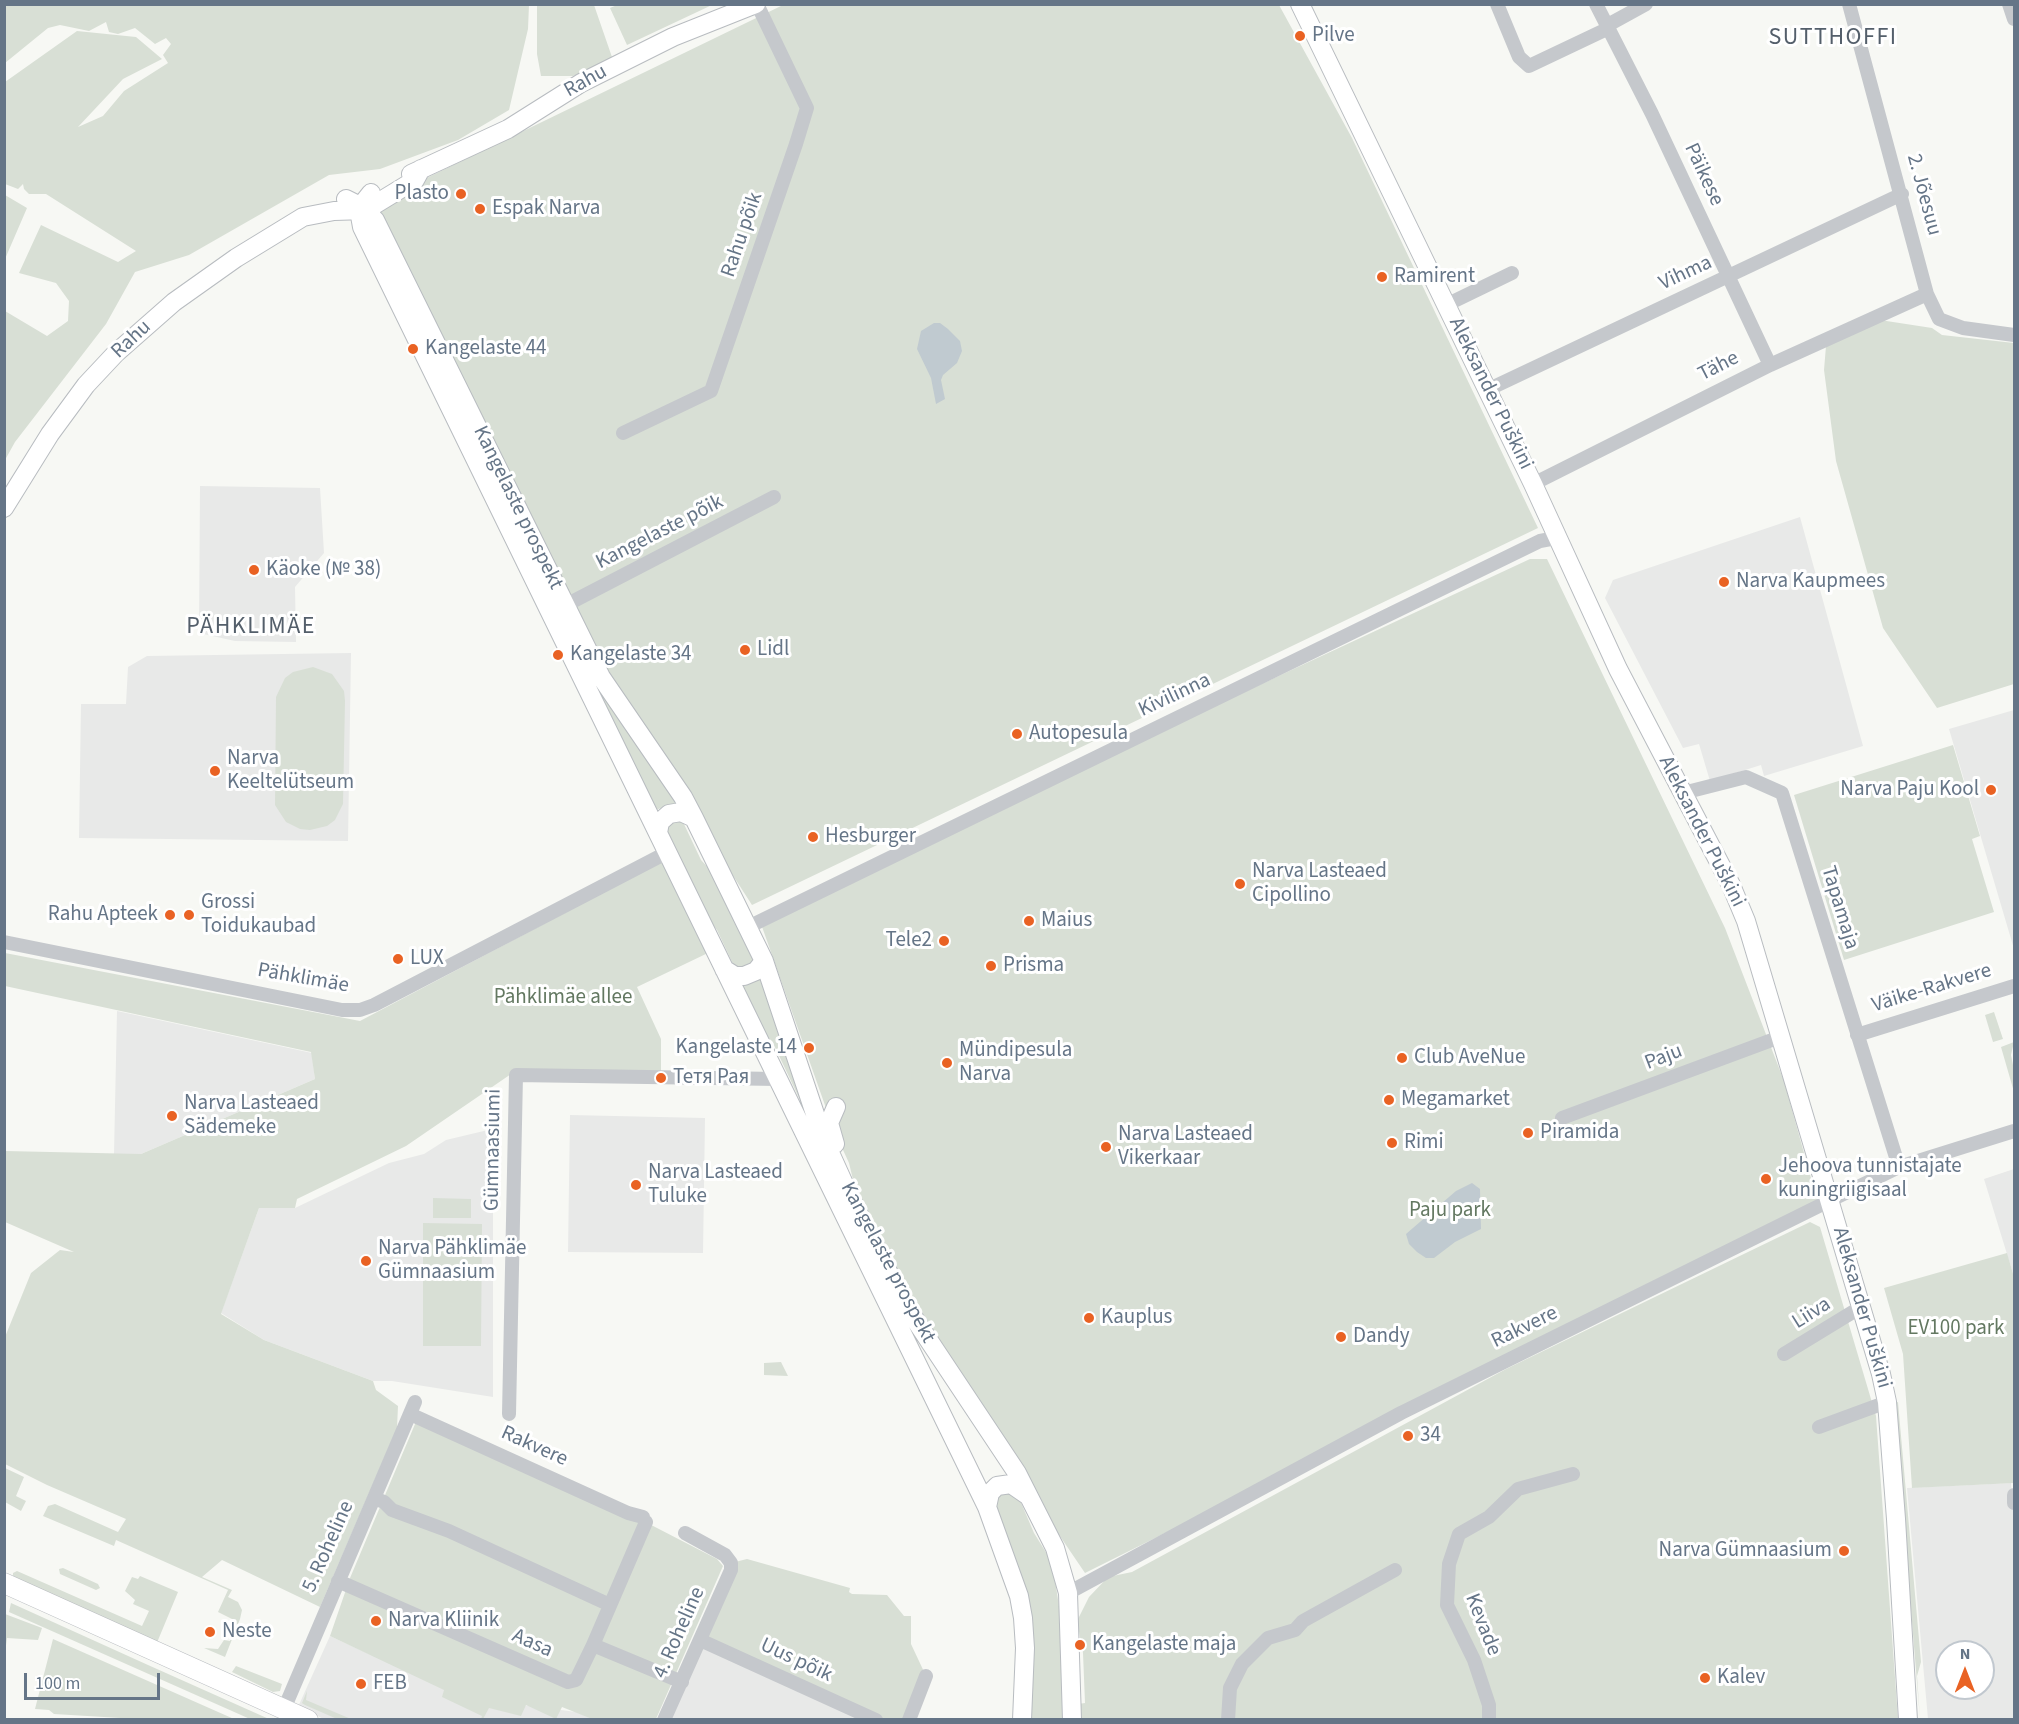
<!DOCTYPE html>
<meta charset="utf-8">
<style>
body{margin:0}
#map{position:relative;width:2019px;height:1724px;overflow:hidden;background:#f7f8f4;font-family:"Source Sans 3",sans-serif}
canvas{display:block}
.frame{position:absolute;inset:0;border:6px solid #657587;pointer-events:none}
.north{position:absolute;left:1935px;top:1640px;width:60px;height:60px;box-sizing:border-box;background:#fff;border:2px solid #c1c8cf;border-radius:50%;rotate:0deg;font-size:16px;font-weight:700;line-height:24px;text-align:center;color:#657587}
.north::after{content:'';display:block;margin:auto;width:21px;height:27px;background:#e96223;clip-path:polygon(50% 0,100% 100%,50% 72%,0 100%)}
.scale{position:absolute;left:24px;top:1673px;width:136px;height:27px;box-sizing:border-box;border:3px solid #657587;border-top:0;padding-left:8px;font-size:18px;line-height:21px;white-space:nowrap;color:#657587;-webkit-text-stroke:4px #fff;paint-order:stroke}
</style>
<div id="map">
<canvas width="2019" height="1724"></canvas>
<div class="frame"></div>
<div class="north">N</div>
<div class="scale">100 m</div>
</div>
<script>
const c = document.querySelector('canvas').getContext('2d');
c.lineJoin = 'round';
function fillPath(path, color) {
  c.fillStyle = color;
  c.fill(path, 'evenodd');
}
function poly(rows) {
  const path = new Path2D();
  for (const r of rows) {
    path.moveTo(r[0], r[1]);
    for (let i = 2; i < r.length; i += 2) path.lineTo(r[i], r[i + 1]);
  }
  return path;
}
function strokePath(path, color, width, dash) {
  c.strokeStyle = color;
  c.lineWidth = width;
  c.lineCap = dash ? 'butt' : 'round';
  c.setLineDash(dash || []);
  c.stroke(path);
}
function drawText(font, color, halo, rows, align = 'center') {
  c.font = font + ' "Source Sans 3",sans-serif';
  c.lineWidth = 6;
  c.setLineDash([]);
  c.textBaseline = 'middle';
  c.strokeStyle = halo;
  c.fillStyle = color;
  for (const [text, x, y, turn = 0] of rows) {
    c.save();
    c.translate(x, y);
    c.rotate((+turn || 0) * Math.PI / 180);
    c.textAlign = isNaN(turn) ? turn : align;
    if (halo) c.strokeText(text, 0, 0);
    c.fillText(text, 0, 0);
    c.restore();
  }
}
fillPath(poly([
 [200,486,320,488,324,553,295,587,296,642,235,641,199,633],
 [1800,517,1863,746,1764,776,1761,765,1710,781,1699,744,1683,748,1605,598,1613,580],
 [351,653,348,841,79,838,81,704,126,704,128,667,147,656],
 [2014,710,2014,949,1949,729],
 [117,1011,312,1053,315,1079,141,1154,114,1154],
 [570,1115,705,1118,703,1253,568,1252],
 [488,1130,493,1207,493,1397,392,1381,373,1381,264,1340,221,1313,259,1208,295,1208,389,1163,424,1154,446,1140],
 [2014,1169,2014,1277,1984,1179],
 [2011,1483,2014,1524,2014,1719,1928,1719,1907,1488],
 [1947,1652,1983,1652,1983,1688,1947,1688],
 [330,1636,439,1686,501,1702,576,1712,593,1719,326,1720,298,1707],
 [700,1640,876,1720,664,1720]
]), '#e8e9e8');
fillPath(poly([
 [5,4,529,4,529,5,528,29,509,110,458,140,380,169,329,175,189,255,135,272,106,324,15,442,5,460,5,311,47,336,68,321,69,301,56,283,19,273,41,225,118,262,136,251,46,194,29,194,24,189,23,184,18,189,5,184,5,82,77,31,136,37,162,59,123,79,78,127,103,116,124,91,168,63,163,55,171,44,166,38,155,44,135,28,118,34,109,32,106,22,89,31,60,25,48,28,5,63],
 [537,5,594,5,613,60,573,76,541,76,537,54],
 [617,5,617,4,712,5,627,45,610,8],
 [783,5,1279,5,1352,138,1538,528,752,905,585,646,380,214,386,201,408,187],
 [5,195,27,208,5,259],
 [1880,320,1932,328,1942,335,2014,343,2014,684,1937,708,1883,628,1836,461,1824,370,1826,346],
 [1530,559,1547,559,1725,928,1784,1081,1819,1207,1085,1573,924,1336,857,1196,849,1163,833,1128,760,921,969,820],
 [313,667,332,674,344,691,345,701,343,804,335,820,327,826,310,830,300,829,286,822,275,805,276,697,285,678,293,672],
 [592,677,679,804,668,805,654,811,590,679],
 [1953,745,1980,836,1972,839,1994,912,1844,960,1794,795],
 [668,818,683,822,701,860,715,875,754,956,753,965,740,969,733,964,717,930,705,915,664,831],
 [665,860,710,952,637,987,661,1039,661,1073,514,1072,406,1146,297,1199,295,1208,259,1208,221,1314,264,1340,373,1381,376,1390,398,1406,397,1428,320,1607,222,1560,202,1577,232,1590,228,1597,238,1602,242,1610,240,1619,225,1657,204,1648,218,1649,224,1640,230,1641,231,1637,228,1636,234,1620,218,1612,228,1590,116,1540,114,1546,43,1516,48,1506,55,1504,118,1532,126,1519,47,1485,5,1464,5,1337,31,1273,60,1250,74,1252,5,1222,5,1151,141,1154,315,1079,311,1052,5,986,5,953,360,1021],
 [763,976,801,1099,800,1100,773,1043,756,1022,737,984],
 [1994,1012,2003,1039,1993,1042,1985,1015],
 [2014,1042,2011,1055,2014,1070,2014,1092,2001,1047],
 [433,1198,471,1199,471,1218,433,1218],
 [1810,1222,1820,1227,1876,1416,1898,1719,1079,1719,1078,1704,1085,1703,1083,1653,1077,1621,1089,1597,1108,1577,1132,1572,1506,1369],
 [423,1223,482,1224,481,1346,423,1346],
 [2007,1253,2014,1277,2014,1483,1912,1488,1903,1354,1884,1288],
 [781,1362,788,1376,764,1375,764,1363],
 [1898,1402,1921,1662,1917,1676,1920,1719,1894,1403],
 [418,1417,628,1513,717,1559,723,1566,656,1719,592,1719,562,1707,556,1719,526,1705,521,1716,489,1708,483,1719,481,1719,482,1716,442,1697,444,1690,330,1636,350,1578],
 [5,1468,24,1477,16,1496,26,1501,21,1511,5,1502],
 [1005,1490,1019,1498,1034,1533,1047,1554,1054,1573,1061,1620,1064,1719,1031,1719,1033,1656,993,1500],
 [747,1559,850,1588,849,1592,852,1594,887,1595,904,1616,911,1616,911,1644,926,1676,909,1719,878,1719,700,1640,731,1563],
 [63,1568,98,1584,100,1588,96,1590,60,1574,59,1569],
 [17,1571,142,1626,149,1611,133,1604,135,1600,125,1591,132,1577,138,1579,140,1576,178,1592,156,1645,13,1578,13,1573],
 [11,1603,148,1665,269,1719,250,1719,9,1612],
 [5,1614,42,1628,38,1640,7,1638,5,1653],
 [53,1639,234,1719,137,1719,54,1714,49,1710,35,1709],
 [236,1666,282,1684,280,1691,273,1692,232,1672],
 [307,1691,306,1700,351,1719,337,1719,305,1705,302,1703]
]), '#d8dfd5');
fillPath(poly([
 [934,323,940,323,948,329,960,341,962,351,957,363,943,375,941,380,945,399,936,404,931,378,917,349,921,331],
 [1472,1183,1480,1189,1481,1229,1455,1242,1434,1258,1426,1258,1417,1252,1409,1244,1406,1234,1456,1191]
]), '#c0cad0');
const major = poly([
 [1300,4,1533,484,1618,669,1731,885,1746,921,1881,1374,1887,1402,1896,1519,1908,1720],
 [411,174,508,129,581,83,673,37,756,4],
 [371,193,363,203,360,216,362,227,987,1507,1019,1596,1023,1618,1025,1648,1022,1720],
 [346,199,362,207,375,220,601,677,683,797,694,818,764,961,822,1135,850,1197,904,1303,1017,1473,1055,1548,1068,1593,1072,1720],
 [4,508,50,434,86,385,116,353,174,302,236,258,303,217,334,211,366,210,415,180,421,169],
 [658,833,660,822,669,814,681,812,694,818],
 [724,969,735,976,744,976,756,971,764,961],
 [835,1144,829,1123,836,1107],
 [987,1507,990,1493,997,1486,1011,1484,1027,1495]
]);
const highway = poly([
 [4,1583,308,1720]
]);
strokePath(major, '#b8bcc0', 20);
strokePath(highway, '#b9bcc0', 21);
strokePath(poly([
 [1497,4,1519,57,1529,66,1607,29],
 [1596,4,1652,114,1770,365],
 [1849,4,1927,294,1939,319,1963,328,2014,335],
 [2009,4,2014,19],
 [1606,26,1646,4],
 [1446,305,1512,273],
 [1487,390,1902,194],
 [623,433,711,391,796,144,807,108,757,4],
 [1533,484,1770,365,1927,294],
 [564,606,774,497],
 [1683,793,1746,777,1782,793,1899,1167],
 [748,927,1540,541,1556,538],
 [4,942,342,1010,360,1010,374,1005,668,852],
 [1857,1035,2014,986],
 [1562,1118,1780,1037],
 [1784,1354,1861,1307],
 [410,1414,628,1513,643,1517],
 [509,1414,516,1075,778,1079],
 [1819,1427,1887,1402],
 [2014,1495,2014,1503],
 [374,1498,384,1502,392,1510,449,1531,610,1605],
 [646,1522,593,1645,682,1682],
 [338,1581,568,1682,576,1680,593,1645],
 [1068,1593,1401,1413,1829,1201,1899,1167,2014,1131],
 [700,1640,876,1720],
 [284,1709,415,1402],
 [664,1720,731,1570,731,1563,725,1555,685,1533],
 [909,1720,926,1676],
 [1228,1720,1230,1688,1242,1664,1268,1638,1295,1630,1303,1621,1395,1570],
 [1489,1720,1489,1705,1474,1660,1447,1605,1449,1564,1459,1534,1489,1517,1518,1489,1573,1474]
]), '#c5c8cc', 14);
strokePath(major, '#fff', 18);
strokePath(highway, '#fff', 20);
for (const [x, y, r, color] of [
 [1300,36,6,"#e96223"],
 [461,194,6,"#e96223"],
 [480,209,6,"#e96223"],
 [1382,277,6,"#e96223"],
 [413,349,6,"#e96223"],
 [254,570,6,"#e96223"],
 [1724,582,6,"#e96223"],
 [745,650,6,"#e96223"],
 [558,655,6,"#e96223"],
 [1017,734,6,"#e96223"],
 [215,771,6,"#e96223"],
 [1991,790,6,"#e96223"],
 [813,837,6,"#e96223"],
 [1240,884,6,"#e96223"],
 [170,915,6,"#e96223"],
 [189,915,6,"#e96223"],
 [1029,921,6,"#e96223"],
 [944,941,6,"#e96223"],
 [398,959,6,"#e96223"],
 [991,966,6,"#e96223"],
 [809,1048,6,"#e96223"],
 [1402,1058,6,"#e96223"],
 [947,1063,6,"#e96223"],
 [661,1078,6,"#e96223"],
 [1389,1100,6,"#e96223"],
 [172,1116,6,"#e96223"],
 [1528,1133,6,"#e96223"],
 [1392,1143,6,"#e96223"],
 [1106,1147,6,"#e96223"],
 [1766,1179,6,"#e96223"],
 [636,1185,6,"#e96223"],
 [366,1261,6,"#e96223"],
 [1089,1318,6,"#e96223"],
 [1341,1337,6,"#e96223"],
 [1408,1436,6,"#e96223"],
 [1844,1551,6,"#e96223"],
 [376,1621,6,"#e96223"],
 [210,1632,6,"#e96223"],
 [1080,1645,6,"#e96223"],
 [1705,1678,6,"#e96223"],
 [361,1684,6,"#e96223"]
]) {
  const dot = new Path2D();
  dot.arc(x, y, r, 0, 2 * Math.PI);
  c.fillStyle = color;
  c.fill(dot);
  strokePath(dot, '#fff', 2);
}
drawText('21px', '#657587', '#fff', [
 ["Pilve",1312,36],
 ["Plasto",449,194,"right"],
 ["Espak Narva",492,209],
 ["Ramirent",1394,277],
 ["Kangelaste 44",425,349],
 ["Käoke (№ 38)",266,570],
 ["Narva Kaupmees",1736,582],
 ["Lidl",757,650],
 ["Kangelaste 34",570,655],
 ["Autopesula",1029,734],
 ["Narva",227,759],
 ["Keeltelütseum",227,783],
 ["Narva Paju Kool",1979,790,"right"],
 ["Hesburger",825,837],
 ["Narva Lasteaed",1252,872],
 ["Cipollino",1252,896],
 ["Grossi",201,903],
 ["Toidukaubad",201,927],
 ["Rahu Apteek",158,915,"right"],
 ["Maius",1041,921],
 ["Tele2",932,941,"right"],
 ["LUX",410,959],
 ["Prisma",1003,966],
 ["Kangelaste 14",797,1048,"right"],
 ["Mündipesula",959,1051],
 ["Narva",959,1075],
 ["Club AveNue",1414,1058],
 ["Тетя Рая",673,1078],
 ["Megamarket",1401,1100],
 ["Narva Lasteaed",184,1104],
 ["Sädemeke",184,1128],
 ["Piramida",1540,1133],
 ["Narva Lasteaed",1118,1135],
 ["Vikerkaar",1118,1159],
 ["Rimi",1404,1143],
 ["Jehoova tunnistajate",1778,1167],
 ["kuningriigisaal",1778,1191],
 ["Narva Lasteaed",648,1173],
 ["Tuluke",648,1197],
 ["Narva Pähklimäe",378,1249],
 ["Gümnaasium",378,1273],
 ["Kauplus",1101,1318],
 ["Dandy",1353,1337],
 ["34",1420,1436],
 ["Narva Gümnaasium",1832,1551,"right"],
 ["Narva Kliinik",388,1621],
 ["Neste",222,1632],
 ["Kangelaste maja",1092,1645],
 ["Kalev",1717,1678],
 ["FEB",373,1684]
], 'left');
drawText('21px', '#657587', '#fff', [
 ["Rahu",586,82,-29],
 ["Päikese",1703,175,65],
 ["2. Jõesuu",1923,195,75],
 ["Rahu põik",743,235,-71],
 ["Vihma",1686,274,-25],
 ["Rahu",132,340,-43],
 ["Tähe",1719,367,-27],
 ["Aleksander Puškini",1490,394,64],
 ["Kangelaste prospekt",517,508,64],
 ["Kangelaste põik",660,533,-27],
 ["Kivilinna",1175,696,-25],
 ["Aleksander Puškini",1701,832,63],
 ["Tapamaja",1839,908,73],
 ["Pähklimäe",303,979,10],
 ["Väike-Rakvere",1932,989,-17],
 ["Paju",1664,1058,-21],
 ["Gümnaasiumi",494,1150,-89],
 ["Kangelaste prospekt",887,1263,62],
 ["Aleksander Puškini",1861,1308,74],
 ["Liiva",1812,1314,-32],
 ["Rakvere",1525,1328,-26],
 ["Rakvere",534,1447,24],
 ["5. Roheline",329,1547,-66],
 ["Kevade",1482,1625,68],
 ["4. Roheline",680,1633,-66],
 ["Aasa",532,1644,24],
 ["Uus põik",796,1661,25]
]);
drawText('21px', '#637861', '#fff', [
 ["Pähklimäe allee",563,998],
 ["Paju park",1450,1211],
 ["EV100 park",1956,1329]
]);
c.letterSpacing = '1.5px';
drawText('24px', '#545f6b', '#fff', [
 ["SUTTHOFFI",1833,39],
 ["PÄHKLIMÄE",251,628]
]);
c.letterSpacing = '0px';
</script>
